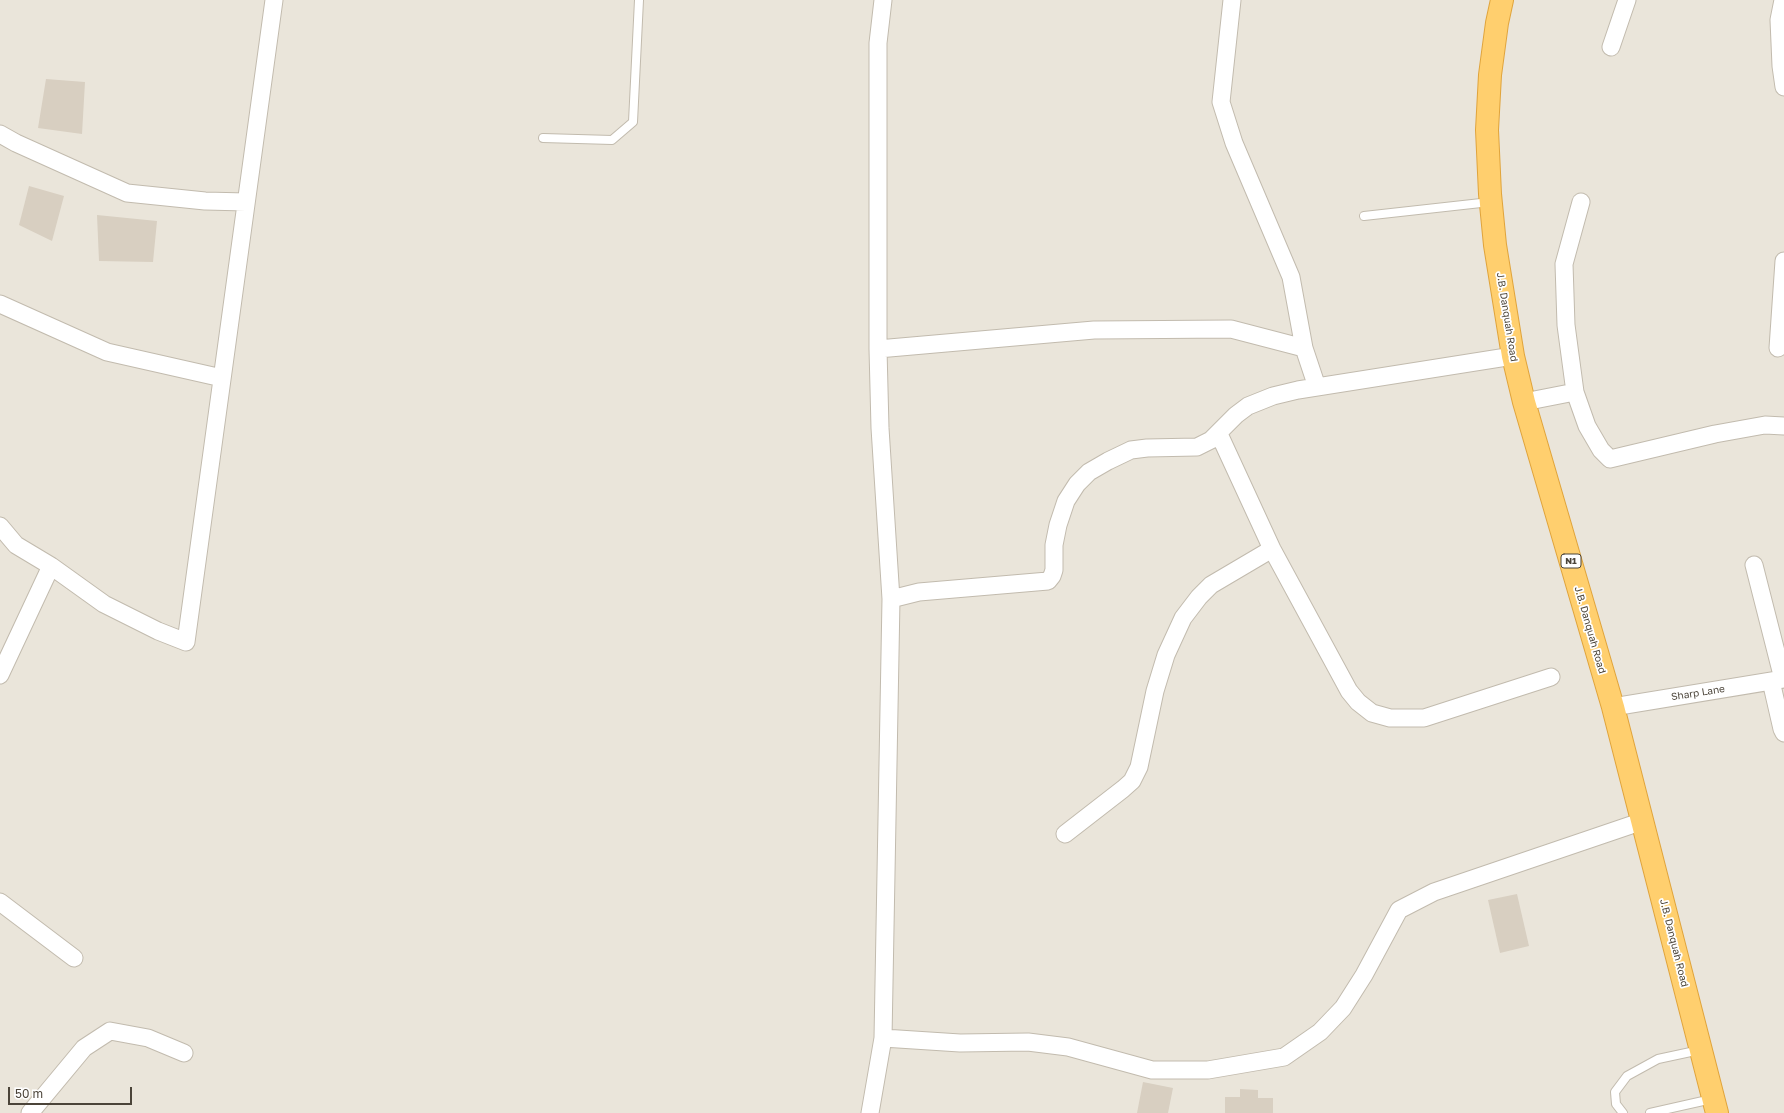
<!DOCTYPE html>
<style>
body{margin:0}
#map{position:relative;width:1784px;height:1113px;overflow:hidden;background:#f6f3ec;font-family:"Golos Text",sans-serif}
canvas{display:block}
.scale{position:absolute;left:8px;top:1087px;width:124px;height:18px;box-sizing:border-box;border:2px solid #4b4439;border-top:0;padding-left:5px;font-size:12px;line-height:14px;white-space:nowrap;color:#4b4439;-webkit-text-stroke:3px #fff;paint-order:stroke}
</style>
<div id="map">
<canvas width="1784" height="1113"></canvas>
<div class="scale">50 m</div>
</div>
<script>
const c = document.querySelector('canvas').getContext('2d');
c.lineJoin = 'round';
function fillPath(path, color) {
  c.fillStyle = color;
  c.fill(path, 'evenodd');
}
function poly(rows) {
  const path = new Path2D();
  for (const r of rows) {
    path.moveTo(r[0], r[1]);
    for (let i = 2; i < r.length; i += 2) path.lineTo(r[i], r[i + 1]);
  }
  return path;
}
function strokePath(path, color, width, dash) {
  c.strokeStyle = color;
  c.lineWidth = width;
  c.lineCap = dash ? 'butt' : 'round';
  c.setLineDash(dash || []);
  c.stroke(path);
}
function drawText(font, color, halo, rows, align = 'center') {
  c.font = font + ' "Golos Text",sans-serif';
  c.lineWidth = 3.5;
  c.setLineDash([]);
  c.textBaseline = 'middle';
  c.strokeStyle = halo;
  c.fillStyle = color;
  for (const [text, x, y, turn = 0] of rows) {
    c.save();
    c.translate(x, y);
    c.rotate((+turn || 0) * Math.PI / 180);
    c.textAlign = isNaN(turn) ? turn : align;
    if (halo) c.strokeText(text, 0, 0);
    c.fillText(text, 0, 0);
    c.restore();
  }
}
fillPath(poly([
 [0,0,1784,0,1784,1113,0,1113]
]), '#eae5da');
fillPath(poly([
 [46,79,85,82,82,134,38,128],
 [29,186,64,196,52,241,19,225],
 [97,215,157,221,153,262,99,261],
 [1517,894,1529,946,1500,953,1488,900],
 [1143,1082,1173,1088,1168,1113,1137,1113],
 [1240,1089,1258,1090,1258,1098,1273,1098,1273,1113,1225,1113,1225,1097,1240,1097]
]), '#d8cfc1');
const lane = poly([
 [543,138,612,140,633,122,639,0],
 [1364,216,1490,202],
 [1623,1113,1616,1104,1615,1092,1627,1076,1658,1059,1700,1050],
 [1650,1113,1712,1099]
]);
const street = poly([
 [1232,0,1221,102,1234,143,1291,277,1304,348,1317,387],
 [1783,0,1779,20,1781,66,1784,87],
 [1611,47,1627,0],
 [0,134,16,143,127,193,205,201,246,202],
 [1581,202,1564,264,1566,325,1575,392,1587,426,1601,450,1610,459,1715,434,1765,425,1784,426],
 [0,304,107,352,222,378],
 [1778,348,1784,261],
 [878,349,1094,330,1231,329,1304,348],
 [1524,402,1575,392],
 [1219,434,1272,549,1349,691,1358,702,1372,713,1390,718,1424,718,1551,677],
 [0,526,16,545,51,566,104,604,158,631,186,642,274,0],
 [1754,565,1783,679],
 [891,599,919,592,1048,581,1052,576,1054,570,1054,545,1058,525,1066,501,1077,484,1089,472,1108,461,1131,450,1147,448,1197,447,1211,440,1236,415,1248,406,1273,396,1298,390,1513,356],
 [0,675,51,566],
 [1771,681,1782,729,1784,733],
 [1613,707,1784,679],
 [1065,834,1123,789,1132,781,1139,767,1155,691,1166,655,1183,618,1199,597,1211,585,1272,549],
 [0,902,74,958],
 [883,1038,960,1043,1028,1042,1068,1047,1152,1070,1208,1070,1284,1057,1320,1032,1343,1008,1364,975,1399,910,1434,892,1643,821],
 [30,1113,84,1048,110,1031,148,1038,184,1053],
 [870,1113,883,1038,891,599,880,428,878,349,878,43,883,0]
]);
const highway = poly([
 [1502,0,1497,23,1490,75,1487,130,1490,194,1495,245,1513,356,1524,402,1613,707,1717,1113]
]);
strokePath(lane, '#c2bbae', 10);
strokePath(street, '#c2bbae', 19);
strokePath(highway, '#e0a43c', 24);
strokePath(lane, '#fff', 8);
strokePath(street, '#fff', 17);
strokePath(highway, '#ffcf6e', 22);
for (const [x, y, w] of [
 [1571,561,20]
]) {
  const box = new Path2D();
  box.roundRect(x - w / 2, y - 7, w, 14, 3);
  c.fillStyle = '#fff';
  c.fill(box);
  strokePath(box, '#4b4439', 1);
}
drawText('bold 9px', '#4b4439', null, [
 ["N1",1571,561]
]);
drawText('10px', '#4b4439', '#fff', [
 ["J.B. Danquah Road",1507,317,81],
 ["J.B. Danquah Road",1590,630,74],
 ["Sharp Lane",1698,693,-9],
 ["J.B. Danquah Road",1674,943,76]
]);
</script>
